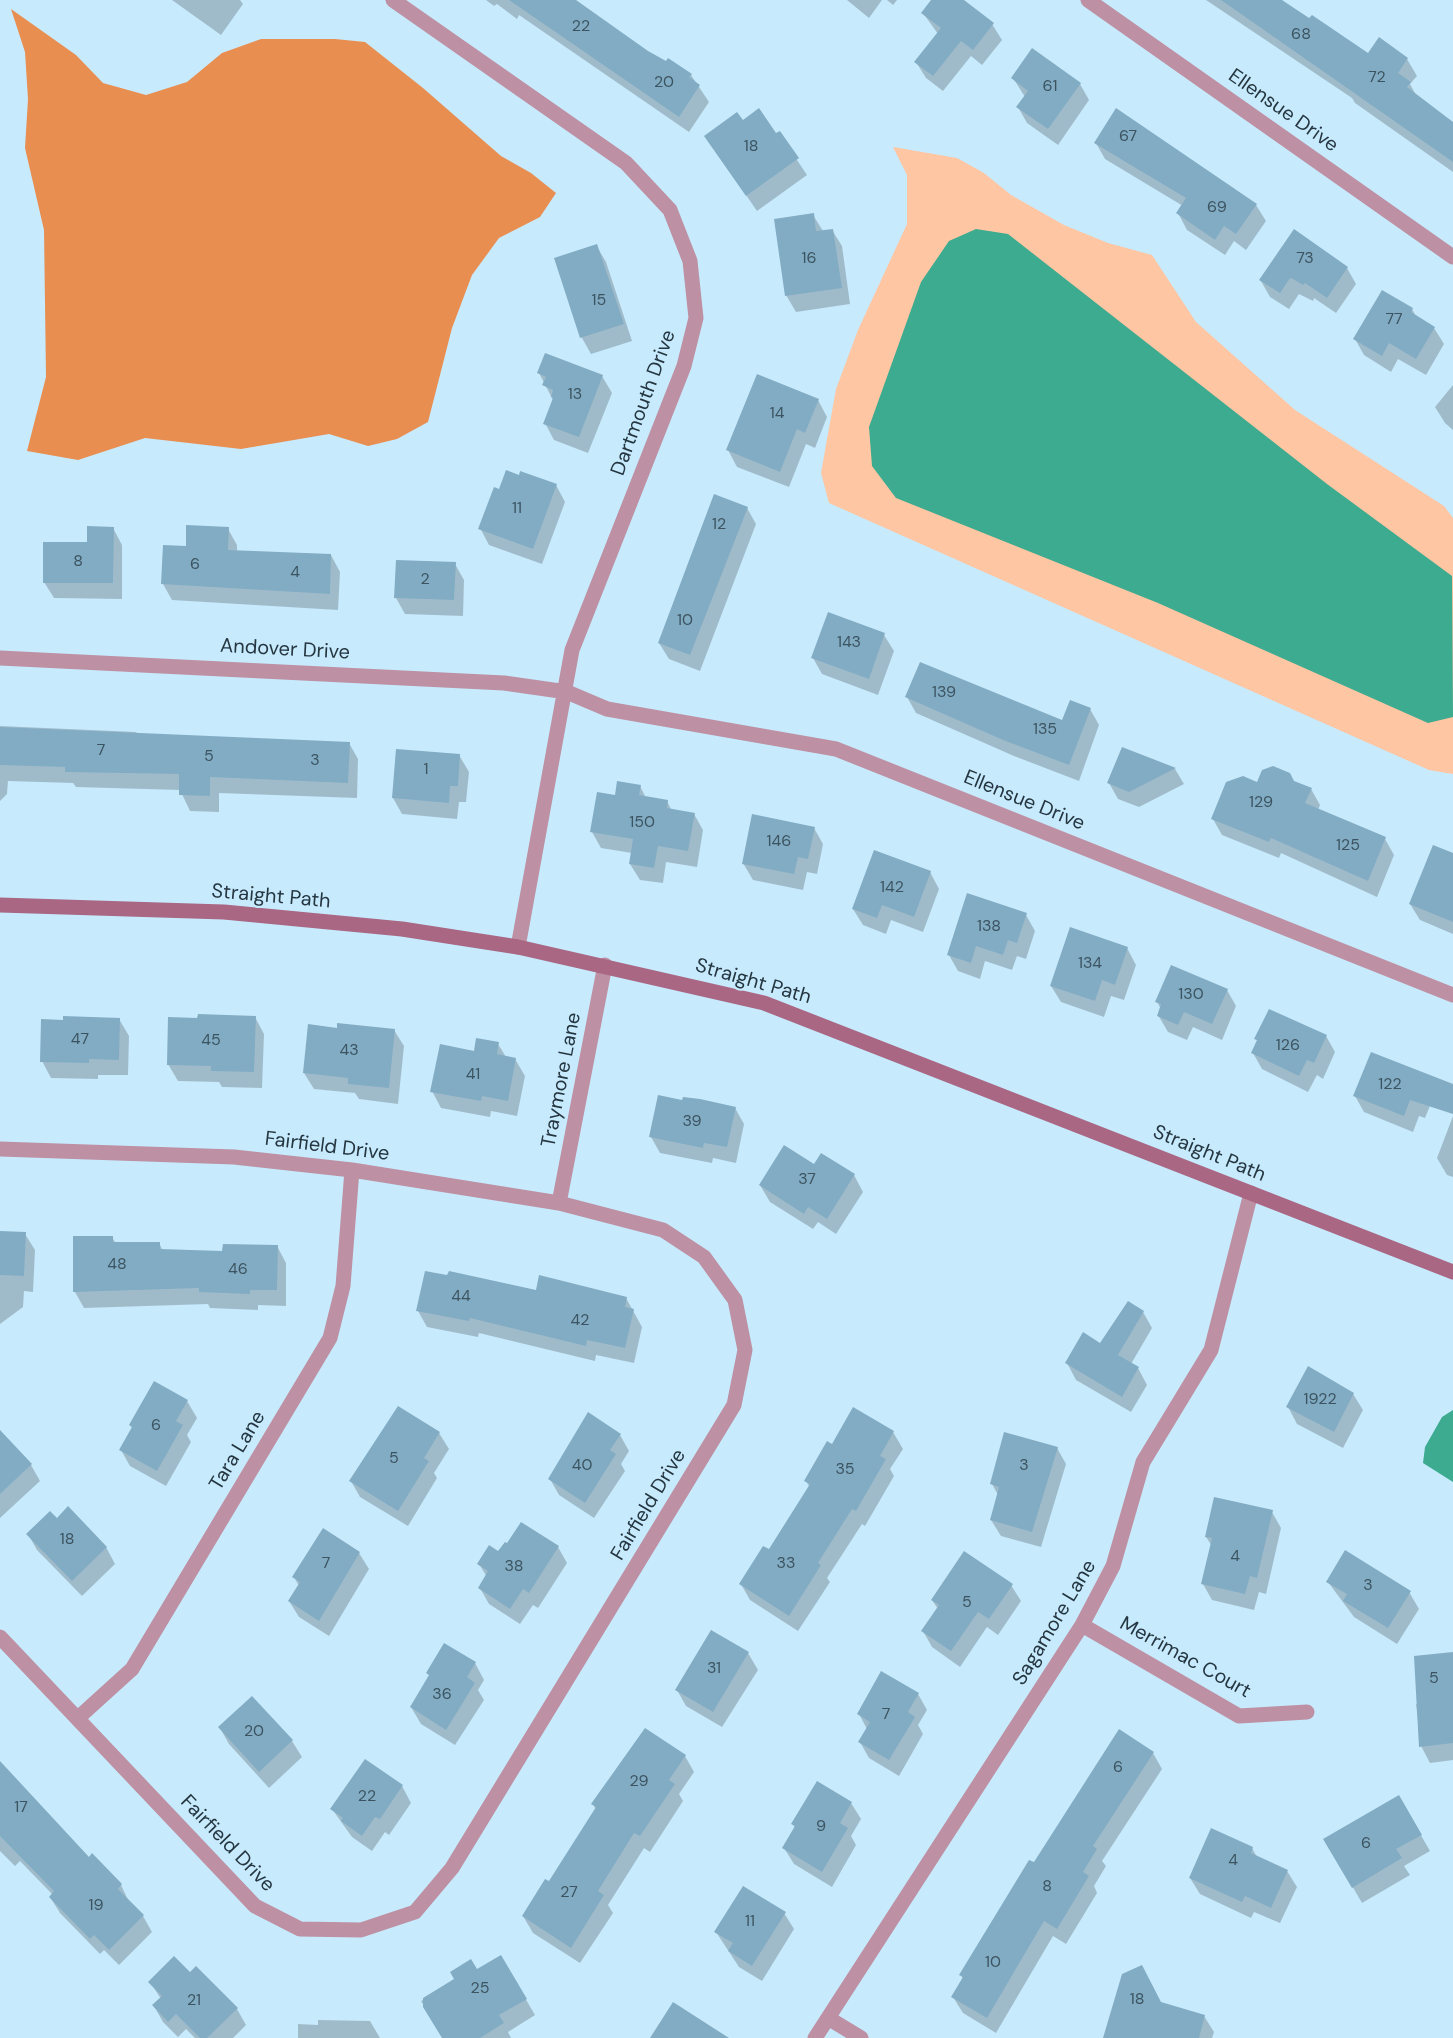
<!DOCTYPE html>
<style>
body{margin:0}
canvas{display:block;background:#c7eafd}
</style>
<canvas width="1453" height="2038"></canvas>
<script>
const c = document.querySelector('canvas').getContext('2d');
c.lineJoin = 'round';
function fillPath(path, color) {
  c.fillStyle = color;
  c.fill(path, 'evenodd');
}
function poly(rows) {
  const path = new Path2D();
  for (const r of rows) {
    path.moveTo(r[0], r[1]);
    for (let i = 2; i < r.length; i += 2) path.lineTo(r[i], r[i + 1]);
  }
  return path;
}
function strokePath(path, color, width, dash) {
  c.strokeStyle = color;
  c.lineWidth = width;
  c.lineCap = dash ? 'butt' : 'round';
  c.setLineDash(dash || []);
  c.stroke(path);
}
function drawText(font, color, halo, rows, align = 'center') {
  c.font = font + ' "DM Sans",sans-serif';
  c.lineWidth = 4.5;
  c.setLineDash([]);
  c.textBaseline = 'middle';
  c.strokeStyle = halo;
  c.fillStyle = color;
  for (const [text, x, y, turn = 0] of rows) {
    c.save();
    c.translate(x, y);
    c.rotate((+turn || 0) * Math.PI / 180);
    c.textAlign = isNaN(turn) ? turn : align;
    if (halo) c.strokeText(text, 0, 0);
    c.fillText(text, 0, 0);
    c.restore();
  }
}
fillPath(poly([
 [893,147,957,158,984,173,1011,195,1064,225,1108,243,1152,255,1196,322,1295,410,1444,506,1453,518,1453,774,1429,770,829,503,821,473,836,389,858,330,907,224,907,175]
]), '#fec6a3');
fillPath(poly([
 [11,9,76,55,103,83,146,95,187,82,222,53,261,39,335,39,365,42,423,88,501,156,531,173,556,193,540,217,499,238,472,275,452,328,428,422,397,439,368,446,329,434,241,449,145,438,78,460,27,451,46,377,44,230,25,148,28,99,25,52]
]), '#e98e51');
fillPath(poly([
 [976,229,1008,234,1327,484,1452,576,1453,717,1428,723,1158,603,896,498,872,466,869,427,921,282,949,241],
 [1453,1410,1453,1482,1423,1463,1425,1447,1442,1417]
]), '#3cab8f');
fillPath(poly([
 [172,0,240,0,243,4,221,35],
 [486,0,574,0,647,52,691,75,709,102,689,132,519,15,517,19,497,4,494,6],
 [847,0,882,0,869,18],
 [887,0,897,0,893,5],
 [933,0,962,0,992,24,1002,40,982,65,971,56,943,91,926,78,916,62,938,34,923,13],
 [1206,0,1280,0,1368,55,1379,39,1407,59,1417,76,1410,84,1417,97,1452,123,1453,121,1453,172,1355,103,1352,98],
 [1013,78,1080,84,1089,100,1058,145,1027,123,1018,107,1025,97],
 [779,133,807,175,757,211,706,137],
 [1096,143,1256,205,1266,221,1246,250,1234,241,1225,255,1187,230,1178,213,1183,206,1105,159],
 [813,215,823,231,832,230,842,246,850,304,796,312,786,295],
 [596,245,606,262,632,341,591,354,582,338,556,259],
 [1347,268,1356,284,1336,313,1314,298,1313,301,1299,294,1289,309,1270,297,1261,281],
 [1412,309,1417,318,1434,328,1444,344,1426,375,1398,359,1391,372,1364,355,1355,339],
 [539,373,602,376,612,393,588,453,554,440,545,423,554,402],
 [1453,385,1453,430,1445,423,1435,407],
 [818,400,827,417,815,448,806,444,789,487,737,467,728,450],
 [556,485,565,502,542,564,489,545,480,528,500,491],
 [747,508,756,524,700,671,669,659,659,643],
 [113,528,122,545,122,599,54,598,44,582,88,544],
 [228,529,237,545,237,552,331,555,340,572,338,610,172,600,163,584,187,547],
 [455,564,464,580,463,616,405,614,396,598],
 [884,635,894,651,878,695,822,674,813,658],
 [907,697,1063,722,1090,709,1099,725,1079,781,1014,756,916,713],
 [0,726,136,732,138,735,349,743,358,759,357,798,219,793,219,812,190,811,180,790,76,787,73,783,8,781,7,794,0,801],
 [1123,749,1175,769,1184,784,1139,807,1118,799,1109,783],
 [397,750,459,755,469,772,466,802,459,802,457,819,402,814,393,798],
 [1293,782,1311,789,1320,805,1318,810,1385,839,1394,855,1377,897,1281,853,1279,858,1222,835,1213,819],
 [640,786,646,798,667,801,672,811,694,814,703,830,697,867,666,862,663,883,640,880,630,864,632,853,601,848,592,832,616,797],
 [814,828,823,844,817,874,807,872,803,890,753,880,743,863],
 [1453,855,1453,934,1420,920,1410,904],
 [930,872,939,889,923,932,891,920,886,934,863,925,853,909],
 [1026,915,1035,931,1026,959,1017,956,1012,970,985,961,980,979,958,971,949,955],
 [1127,948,1136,965,1124,1000,1111,996,1104,1017,1061,1002,1051,986],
 [1227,990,1236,1006,1222,1040,1193,1027,1187,1040,1168,1032,1158,1015,1161,1009,1157,1002],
 [255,1017,264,1034,262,1088,222,1087,219,1082,178,1081,168,1064],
 [119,1019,129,1036,128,1075,98,1075,98,1079,51,1078,42,1061],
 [338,1029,394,1030,404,1046,398,1104,359,1099,355,1093,314,1089,304,1073],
 [1326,1036,1335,1052,1323,1079,1317,1075,1308,1092,1262,1069,1253,1053,1258,1042,1256,1039],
 [498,1044,506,1057,515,1059,525,1076,517,1116,491,1111,490,1117,441,1108,432,1091,475,1053],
 [1436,1091,1425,1118,1419,1116,1413,1132,1364,1112,1355,1096],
 [735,1108,744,1124,736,1163,713,1158,712,1163,660,1153,651,1137],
 [1453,1116,1453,1177,1447,1175,1437,1158],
 [815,1166,854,1175,863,1192,836,1234,818,1222,813,1229,770,1202,760,1185],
 [0,1233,25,1234,35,1250,33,1292,24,1291,23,1307,0,1324],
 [112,1237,116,1244,159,1243,163,1251,224,1252,277,1246,286,1263,286,1306,258,1305,258,1310,210,1308,208,1304,84,1308,75,1292],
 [537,1292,626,1298,642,1327,634,1363,596,1355,595,1361,479,1333,478,1337,427,1327,418,1311],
 [1143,1312,1152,1328,1131,1364,1138,1368,1147,1385,1131,1412,1076,1380,1067,1363,1101,1345],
 [1353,1394,1363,1410,1343,1448,1297,1424,1288,1407],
 [187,1401,197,1418,187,1435,191,1442,166,1486,130,1466,121,1450,133,1429,130,1425],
 [854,1409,893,1432,903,1449,890,1469,894,1476,865,1526,862,1524,827,1578,830,1582,798,1631,750,1600,741,1584,769,1551,810,1488,806,1481,832,1446],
 [588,1414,620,1435,629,1451,621,1464,625,1471,594,1518,559,1495,550,1479],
 [0,1432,31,1465,40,1481,0,1518],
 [439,1433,449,1449,434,1473,437,1478,408,1526,360,1497,351,1481],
 [1057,1448,1066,1464,1041,1547,1001,1536,991,1520,998,1495,992,1484],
 [1272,1512,1281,1528,1266,1594,1259,1592,1254,1610,1212,1600,1203,1584,1212,1546,1206,1537],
 [57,1520,106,1547,115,1564,82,1596,37,1550,28,1534],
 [558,1547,567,1563,538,1608,533,1605,520,1624,489,1604,480,1588,487,1577,479,1564,499,1553],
 [359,1553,369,1569,329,1636,299,1617,289,1601,299,1586,294,1577],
 [1328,1582,1409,1592,1419,1609,1397,1644,1354,1617],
 [1011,1585,1021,1601,998,1635,987,1627,960,1667,932,1647,923,1631,938,1609,932,1600],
 [711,1632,748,1653,758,1670,722,1727,686,1706,677,1690],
 [1453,1654,1453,1760,1430,1763,1421,1746,1416,1704,1420,1704],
 [475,1663,484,1680,478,1690,484,1700,455,1745,421,1724,411,1707,430,1677,428,1673],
 [918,1694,927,1710,918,1725,923,1734,899,1776,869,1758,860,1742,867,1729,859,1714],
 [252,1698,292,1741,302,1757,269,1788,229,1744,220,1728],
 [1153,1753,1162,1769,1102,1861,1106,1866,1094,1886,1097,1893,1066,1944,1053,1936,996,2033,963,2013,953,1997,963,1979,961,1975,1034,1864],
 [685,1756,694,1772,679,1794,683,1801,650,1852,644,1848,608,1905,613,1913,580,1963,533,1933,523,1916,549,1883,596,1810,593,1804],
 [0,1763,89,1859,92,1855,121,1885,129,1902,143,1916,152,1932,119,1965,104,1950,100,1954,60,1913,50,1897,53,1895,20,1861,15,1866,0,1851],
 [402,1786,411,1803,389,1835,385,1832,372,1851,352,1837,332,1809],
 [1399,1797,1430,1851,1404,1866,1410,1875,1362,1903,1325,1839],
 [851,1803,861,1819,851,1836,856,1845,832,1887,794,1864,784,1848,795,1829,793,1824],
 [1252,1848,1257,1857,1287,1871,1297,1887,1280,1923,1254,1912,1251,1918,1200,1894,1190,1878],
 [784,1913,794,1929,762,1981,739,1967,716,1932],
 [501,1957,535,2015,508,2032,511,2038,444,2038,421,2001],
 [190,1974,237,2009,246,2025,233,2038,195,2038,186,2029,178,2037,163,2022,154,2006,161,1999,150,1982],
 [1161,2003,1204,2016,1214,2032,1212,2038,1105,2038],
 [318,2020,370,2021,380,2038,298,2038,298,2024,318,2025]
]), '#0003');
fillPath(poly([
 [509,0,576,0,648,51,666,61,668,58,692,74,689,77,700,85,679,117],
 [931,0,964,0,994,23,973,50,961,41,933,76,914,62,941,28,921,13],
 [1221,0,1282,0,1309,18,1312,15,1368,53,1379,37,1408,58,1398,73,1411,82,1407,87,1453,122,1453,162],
 [1032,48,1081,83,1048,129,1016,107,1028,91,1011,78],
 [759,108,776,133,780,131,799,158,746,196,704,136,737,112,743,120],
 [1116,108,1257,204,1236,234,1224,226,1215,240,1176,213,1186,198,1094,143],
 [814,213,816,231,833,229,842,288,785,296,774,219],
 [1294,229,1348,267,1327,298,1305,283,1303,285,1293,279,1290,278,1280,293,1259,280],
 [597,244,624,324,580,338,554,258],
 [1382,290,1413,308,1411,312,1435,327,1416,359,1389,343,1382,356,1353,339],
 [545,353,603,375,579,437,543,424,553,398,551,397,553,390,542,385,546,377,537,373],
 [757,374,819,399,805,433,797,429,780,472,726,450],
 [506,470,519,475,520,471,557,484,533,549,478,529,494,487,499,489],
 [714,494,748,507,690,655,658,643],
 [186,525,229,527,228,550,331,554,330,594,161,584,163,545,186,546],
 [87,526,114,527,113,583,43,583,43,542,87,542],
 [396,560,456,562,454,600,394,598],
 [828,612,885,633,869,679,811,658],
 [920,662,1062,720,1070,700,1091,708,1069,765,1003,740,905,697],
 [0,727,350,742,348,783,210,777,210,796,179,795,179,774,65,772,65,767,0,765],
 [1122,747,1176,768,1129,792,1107,783],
 [396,749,460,754,458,786,450,786,449,803,392,798],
 [1273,766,1290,773,1294,781,1312,788,1305,803,1386,837,1368,881,1271,838,1269,842,1211,819,1226,782,1243,776,1257,782,1262,770],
 [617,781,641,785,639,795,668,800,667,808,695,813,688,851,658,846,654,868,629,864,633,839,590,832,597,792,615,795],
 [752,814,815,827,808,859,798,857,794,874,742,864],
 [1433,845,1453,853,1453,922,1409,904],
 [874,850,931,871,914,917,882,905,877,918,852,909],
 [967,893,1027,913,1017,943,1008,940,1003,955,976,946,971,963,947,955],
 [1070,927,1128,947,1115,985,1102,980,1095,1001,1050,986],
 [1171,965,1228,989,1212,1024,1184,1012,1178,1025,1157,1016,1161,1004,1155,1002],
 [1269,1009,1327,1035,1314,1063,1307,1060,1299,1076,1251,1053,1257,1040,1254,1039],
 [198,1014,256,1016,254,1072,211,1071,211,1066,167,1065,168,1017,197,1018],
 [63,1016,120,1018,119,1060,89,1059,89,1063,40,1062,41,1019,63,1020],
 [337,1023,395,1029,389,1088,348,1084,348,1078,303,1073,308,1024,337,1028],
 [476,1038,499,1042,497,1054,516,1058,508,1101,482,1096,481,1101,430,1092,440,1044,474,1051],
 [1371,1052,1453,1084,1453,1114,1410,1100,1404,1116,1353,1096],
 [658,1095,682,1100,683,1097,700,1099,736,1107,727,1147,704,1143,703,1148,649,1137],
 [784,1145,814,1164,821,1153,855,1174,827,1219,808,1207,804,1214,759,1185],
 [0,1231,26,1232,24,1276,0,1275],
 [73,1236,113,1236,113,1242,160,1242,160,1249,222,1251,223,1244,278,1245,277,1290,250,1290,250,1294,199,1292,199,1288,73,1292],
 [425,1271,447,1275,449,1271,536,1290,539,1275,627,1297,625,1307,634,1309,625,1348,587,1340,586,1346,470,1318,469,1321,416,1311],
 [1128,1301,1144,1311,1118,1355,1139,1367,1122,1397,1065,1363,1083,1332,1100,1343],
 [1308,1366,1354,1393,1334,1432,1286,1407],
 [154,1381,188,1400,176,1421,183,1425,157,1471,119,1450,132,1427,129,1425],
 [398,1406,440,1432,424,1458,429,1461,398,1511,349,1481],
 [853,1407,894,1431,880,1456,886,1459,856,1511,852,1509,818,1563,821,1565,789,1616,739,1584,763,1546,769,1549,810,1484,804,1481,827,1441,832,1444],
 [588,1412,621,1434,610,1450,616,1454,585,1503,548,1479],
 [0,1430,32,1464,0,1494],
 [1004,1432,1058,1447,1032,1532,990,1520,999,1487,990,1484],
 [1214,1497,1273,1510,1257,1578,1250,1576,1245,1594,1201,1584,1212,1538,1205,1537],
 [68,1506,107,1547,72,1581,26,1534,50,1511,57,1518],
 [521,1522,559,1546,529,1593,523,1589,510,1609,478,1588,488,1571,477,1564,489,1545,498,1551,505,1542,507,1543],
 [323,1528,360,1552,319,1621,288,1601,300,1582,292,1577],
 [1345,1550,1411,1591,1388,1628,1343,1601,1347,1594,1326,1582],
 [964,1551,1013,1584,989,1619,978,1612,951,1651,921,1631,939,1605,931,1600],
 [711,1630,749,1652,713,1712,675,1690],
 [444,1643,476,1662,467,1677,475,1683,446,1730,410,1707,429,1675,426,1673],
 [1453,1652,1453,1743,1419,1747,1414,1656],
 [881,1671,919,1693,908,1712,915,1717,889,1760,858,1742,870,1722,857,1714],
 [252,1696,293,1740,259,1772,218,1727],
 [645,1728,686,1755,669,1780,675,1784,640,1836,634,1833,598,1891,604,1895,571,1948,522,1916,545,1879,549,1881,596,1807,591,1804],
 [1119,1729,1154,1752,1093,1846,1097,1849,1083,1872,1089,1876,1057,1929,1044,1921,987,2018,951,1997,963,1977,959,1975,1029,1860,1034,1862],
 [365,1759,403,1785,380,1819,375,1817,362,1836,341,1821,343,1818,330,1809],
 [0,1761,89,1857,92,1853,122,1884,118,1889,144,1915,109,1950,94,1935,90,1939,49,1897,54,1891,0,1836],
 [817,1781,852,1802,840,1823,848,1828,822,1872,782,1848,795,1826,791,1824],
 [1399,1795,1422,1835,1396,1849,1402,1858,1352,1888,1323,1839],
 [1211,1828,1253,1847,1251,1853,1288,1870,1271,1908,1245,1896,1242,1902,1189,1878],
 [743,1886,786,1912,752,1966,728,1951,733,1943,714,1932],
 [501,1955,527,1999,499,2015,504,2023,480,2038,442,2038,423,2007,423,1998,454,1979,450,1972,471,1959,477,1969],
 [174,1956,190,1972,196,1966,238,2008,207,2038,200,2038,176,2014,168,2022,152,2005,162,1996,148,1982],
 [1142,1965,1161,2002,1205,2015,1199,2038,1103,2038,1122,1974],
 [673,2002,729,2038,650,2038]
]), '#82acc3');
strokePath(poly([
 [393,0,626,163,670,210,690,261,696,318,684,366,572,650,518,947],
 [1088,0,1453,257],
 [0,658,504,683,567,692,607,709,836,749,1453,995],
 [0,1149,234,1157,352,1170,559,1203,663,1230,704,1257,735,1300,745,1350,734,1405,452,1868,415,1912,361,1930,300,1929,255,1906,0,1637],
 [559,1203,605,965],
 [1082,1625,1239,1716,1307,1712],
 [78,1718,132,1669,330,1338,343,1286,352,1170],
 [828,2018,861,2038],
 [815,2038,1082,1625,1113,1566,1143,1462,1211,1350,1251,1193]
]), '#be90a3', 15);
strokePath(poly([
 [0,905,224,912,402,929,518,947,764,1003,1453,1272]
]), '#a96783', 15);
drawText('16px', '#3c5461', null, [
 ["22",581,27],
 ["68",1301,35],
 ["72",1377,78],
 ["20",664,83],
 ["61",1050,87],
 ["67",1128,137],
 ["18",751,147],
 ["69",1217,208],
 ["16",809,259],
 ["73",1305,259],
 ["15",599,301],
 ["77",1394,320],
 ["13",575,395],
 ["14",777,414],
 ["11",517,509],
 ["12",719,525],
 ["8",78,562],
 ["6",195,565],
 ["4",295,573],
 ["2",425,580],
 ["10",685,621],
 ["143",849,643],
 ["139",944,693],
 ["135",1045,730],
 ["7",101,751],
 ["5",209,757],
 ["3",315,761],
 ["1",426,770],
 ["129",1261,803],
 ["150",642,823],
 ["146",779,842],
 ["125",1348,846],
 ["142",892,888],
 ["138",989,927],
 ["134",1090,964],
 ["130",1191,995],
 ["47",80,1040],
 ["45",211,1041],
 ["126",1288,1046],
 ["43",349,1051],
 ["41",473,1075],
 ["122",1390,1085],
 ["39",692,1122],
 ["37",807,1180],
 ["48",117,1265],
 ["46",238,1270],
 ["44",461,1297],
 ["42",580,1321],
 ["1922",1320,1400],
 ["6",156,1426],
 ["5",394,1459],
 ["40",582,1466],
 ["3",1024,1466],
 ["35",845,1470],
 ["18",67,1540],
 ["4",1235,1557],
 ["7",326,1564],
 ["33",786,1564],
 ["38",514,1567],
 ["3",1368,1586],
 ["5",967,1603],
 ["31",714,1669],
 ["5",1434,1679],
 ["36",442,1695],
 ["7",886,1715],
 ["20",254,1732],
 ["6",1118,1768],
 ["29",639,1782],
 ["22",367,1797],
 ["17",21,1808],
 ["9",821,1827],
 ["6",1366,1844],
 ["4",1233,1861],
 ["8",1047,1887],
 ["27",569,1893],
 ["19",96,1906],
 ["11",750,1922],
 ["10",993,1963],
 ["25",480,1989],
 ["18",1137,2000],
 ["21",194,2001]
]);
drawText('20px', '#253640', '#c7eafd', [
 ["Ellensue Drive",1283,111,35],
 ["Dartmouth Drive",644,403,-70],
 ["Andover Drive",285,650,3],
 ["Ellensue Drive",1024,801,22],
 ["Straight Path",271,897,5],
 ["Straight Path",753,982,16],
 ["Traymore Lane",562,1080,-79],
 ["Fairfield Drive",327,1147,7],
 ["Straight Path",1209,1154,22],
 ["Tara Lane",238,1451,-59],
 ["Fairfield Drive",649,1505,-59],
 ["Sagamore Lane",1055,1623,-59],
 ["Merrimac Court",1185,1658,29],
 ["Fairfield Drive",227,1844,46]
]);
</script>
